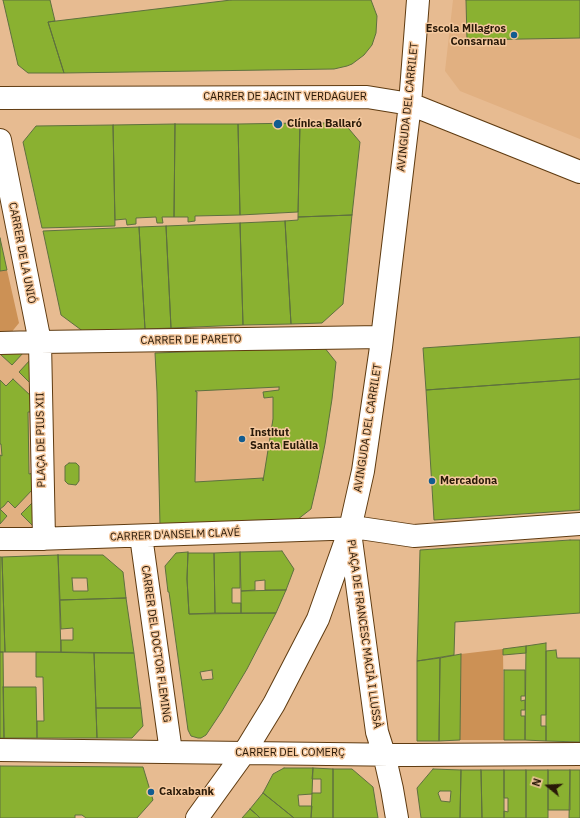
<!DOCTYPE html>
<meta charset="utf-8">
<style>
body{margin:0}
#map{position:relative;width:580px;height:818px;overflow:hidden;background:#e7bb91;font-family:"IBM Plex Sans",sans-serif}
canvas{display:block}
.north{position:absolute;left:528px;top:766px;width:40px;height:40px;-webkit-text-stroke:3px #f4c89e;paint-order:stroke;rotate:288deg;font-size:11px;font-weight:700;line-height:16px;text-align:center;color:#291908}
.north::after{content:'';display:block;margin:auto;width:14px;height:18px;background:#291908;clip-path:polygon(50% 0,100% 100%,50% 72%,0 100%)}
</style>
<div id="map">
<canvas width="580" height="818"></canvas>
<div class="north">N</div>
</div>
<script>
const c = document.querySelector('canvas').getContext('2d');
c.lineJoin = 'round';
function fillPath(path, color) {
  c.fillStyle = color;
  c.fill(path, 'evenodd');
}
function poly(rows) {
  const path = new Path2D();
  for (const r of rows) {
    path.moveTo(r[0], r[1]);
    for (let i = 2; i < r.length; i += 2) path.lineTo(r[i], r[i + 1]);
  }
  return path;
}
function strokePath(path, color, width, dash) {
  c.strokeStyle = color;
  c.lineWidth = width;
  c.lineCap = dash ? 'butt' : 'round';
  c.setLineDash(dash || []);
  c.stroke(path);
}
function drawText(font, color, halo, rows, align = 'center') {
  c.font = font + ' "IBM Plex Sans",sans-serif';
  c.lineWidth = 3;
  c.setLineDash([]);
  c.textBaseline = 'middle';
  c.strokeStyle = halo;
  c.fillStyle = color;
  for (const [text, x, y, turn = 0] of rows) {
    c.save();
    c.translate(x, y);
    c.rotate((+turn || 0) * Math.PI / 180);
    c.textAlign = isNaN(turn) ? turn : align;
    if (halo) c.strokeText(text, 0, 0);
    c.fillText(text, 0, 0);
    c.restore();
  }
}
fillPath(poly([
 [453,0,580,0,580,139,460,91,445,71],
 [324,347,336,362,332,399,325,444,318,479,311,509,293,523,160,526,157,392,155,353],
 [23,350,34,360,35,417,30,417,30,471,36,471,34,528,0,528,0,351]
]), '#e1b081');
fillPath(poly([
 [7,270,19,323,10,334,0,335,0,271],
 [503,649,504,740,460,740,461,654]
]), '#cc9155');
const building = poly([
 [3,0,50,0,55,21,48,22,64,73,28,73,18,65,3,0],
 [231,0,371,0,377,16,376,33,372,45,364,55,352,64,347,66,334,69,64,73,48,22,231,0],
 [466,0,580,0,580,38,467,40,466,0],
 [300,123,344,123,360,142,352,215,298,217,300,123],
 [300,123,298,212,240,215,238,124,300,123],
 [175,124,174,217,162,217,163,223,157,223,156,217,136,218,136,224,127,225,126,219,115,220,113,125,175,124],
 [175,124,238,124,240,215,195,216,195,221,188,222,188,217,174,217,175,124],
 [113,125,115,226,42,228,23,142,36,126,113,125],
 [352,215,343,304,322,323,291,324,285,221,298,220,298,217,352,215],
 [285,221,291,324,243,325,240,223,285,221],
 [240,223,243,325,171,328,166,226,240,223],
 [166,226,171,328,145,329,139,227,166,226],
 [139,227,145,329,84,332,61,315,43,231,139,227],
 [0,238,7,270,0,271,0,238],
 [580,337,580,379,426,390,423,348,580,337],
 [324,347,336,362,332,399,325,444,318,479,311,509,293,523,160,526,157,392,155,353,324,347],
 [279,387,279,390,263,392,264,398,273,397,273,419,263,481,263,478,195,482,197,392,195,391,279,387],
 [0,350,24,352,12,365,0,354,0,350],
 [31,359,32,385,19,372,31,359],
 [13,379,32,397,32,412,28,412,29,474,33,473,33,489,15,508,8,501,4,506,0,509,7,516,0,524,0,455,2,456,1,444,0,444,0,380,6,386,13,379],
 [580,379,580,510,434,520,426,390,580,379],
 [69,463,76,463,79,466,79,481,76,485,68,484,65,481,65,466,69,463],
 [34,501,34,527,21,514,34,501],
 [570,540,580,540,580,613,455,622,454,655,417,661,420,550,570,540],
 [282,551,294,569,286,590,265,590,265,580,255,581,255,590,241,591,240,552,282,551],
 [188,552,187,579,189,614,276,613,247,669,222,711,206,735,201,738,198,738,191,736,188,730,169,592,168,592,165,566,176,553,188,552],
 [212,670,213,679,202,680,200,672,212,670],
 [240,552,240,588,232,588,232,603,241,603,241,613,215,613,214,553,240,552],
 [188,553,214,553,215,613,189,614,187,579,188,553],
 [58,555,103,555,123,572,126,598,60,600,58,555],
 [72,578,87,578,88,591,73,591,72,578],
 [58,555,61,652,5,652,2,557,58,555],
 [0,557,2,557,5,652,0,652,0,557],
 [286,590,276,613,241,613,241,591,286,590],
 [126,598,134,653,61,652,61,640,73,640,73,628,61,629,60,600,126,598],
 [546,643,546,715,541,715,541,726,546,726,546,741,525,740,526,646,546,643],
 [526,646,526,653,503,655,503,649,526,646],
 [556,650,557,658,580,658,580,742,546,741,546,651,556,650],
 [0,652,3,652,4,738,0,738,0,652],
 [36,652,94,653,97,738,37,738,37,721,44,721,43,677,36,677,36,652],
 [94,653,134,653,141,708,96,708,94,653],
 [461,654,460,740,439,741,440,658,461,654],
 [440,658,439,741,417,741,417,661,440,658],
 [504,670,525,670,525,696,521,696,521,701,525,700,525,710,521,710,521,716,525,716,525,740,504,740,504,670],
 [3,687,36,687,37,738,4,738,3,687],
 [96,708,141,708,143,726,132,738,97,738,96,708],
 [0,766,143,767,153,800,137,818,86,818,82,815,75,815,75,818,0,818,0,766],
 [284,768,313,768,312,794,298,795,299,806,312,806,311,818,294,818,263,793,273,774,284,768],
 [313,768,333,769,333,818,311,818,312,793,321,793,321,779,312,779,313,768],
 [333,769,352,769,373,787,378,818,333,818,333,769],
 [433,769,461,770,460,818,421,818,417,788,433,769],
 [440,791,451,791,450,802,441,801,438,793,440,791],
 [461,770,481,770,482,818,460,818,461,770],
 [481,770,504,770,504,818,482,818,481,770],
 [504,770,526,770,526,818,504,818,504,811,508,812,508,798,504,798,504,770],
 [526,770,548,770,548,818,526,818,526,770],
 [548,770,570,770,570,810,548,810,548,770],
 [570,770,580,770,580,818,569,818,570,770],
 [263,793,283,809,294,818,260,818,256,814,250,809,263,793],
 [250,809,256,814,260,818,242,818,250,809]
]);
fillPath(building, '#8ab131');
strokePath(building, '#5e703f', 1);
const minor = poly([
 [0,98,367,97,410,104,580,172],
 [0,140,40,342,44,539],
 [0,343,40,342,382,337],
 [350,532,377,732,384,754,392,789,397,818],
 [141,536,171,752],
 [0,539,36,539,360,528,414,536,580,524],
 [0,750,410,755,580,754],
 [197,818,244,753,274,704,318,619,350,529,363,471,381,347,410,104,418,0]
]);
strokePath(minor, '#5f3b11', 24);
strokePath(minor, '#fff', 22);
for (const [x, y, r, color] of [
 [514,35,4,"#125c90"],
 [278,124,5,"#125c90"],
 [242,439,4,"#125c90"],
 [432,481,4,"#125c90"],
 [151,792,4,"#125c90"]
]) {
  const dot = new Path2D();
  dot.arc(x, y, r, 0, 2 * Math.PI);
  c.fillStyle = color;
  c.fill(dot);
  strokePath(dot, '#f4c89e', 1.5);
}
drawText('bold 11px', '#291908', '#f4c89e', [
 ["Escola Milagros",506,29,"right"],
 ["Consarnau",506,42,"right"],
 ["Clínica Ballaró",287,124],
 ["Institut",250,433],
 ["Santa Eulàlia",250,446],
 ["Mercadona",440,481],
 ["Caixabank",159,792]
], 'left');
drawText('11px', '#291908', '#f4c89e', [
 ["CARRER DE JACINT VERDAGUER",285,97],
 ["AVINGUDA DEL CARRILET",408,107,-84],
 ["CARRER DE LA UNIÓ",22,253,79],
 ["CARRER DE PARETO",191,340,-1],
 ["AVINGUDA DEL CARRILET",368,428,-81],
 ["PLAÇA DE PIUS XII",41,440,-91],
 ["CARRER D'ANSELM CLAVÉ",175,535,-2],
 ["PLAÇA DE FRANCESC MACIÀ I LLUSSÀ",364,634,82],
 ["CARRER DEL DOCTOR FLEMING",156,644,82],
 ["CARRER DEL COMERÇ",290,753]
]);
</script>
